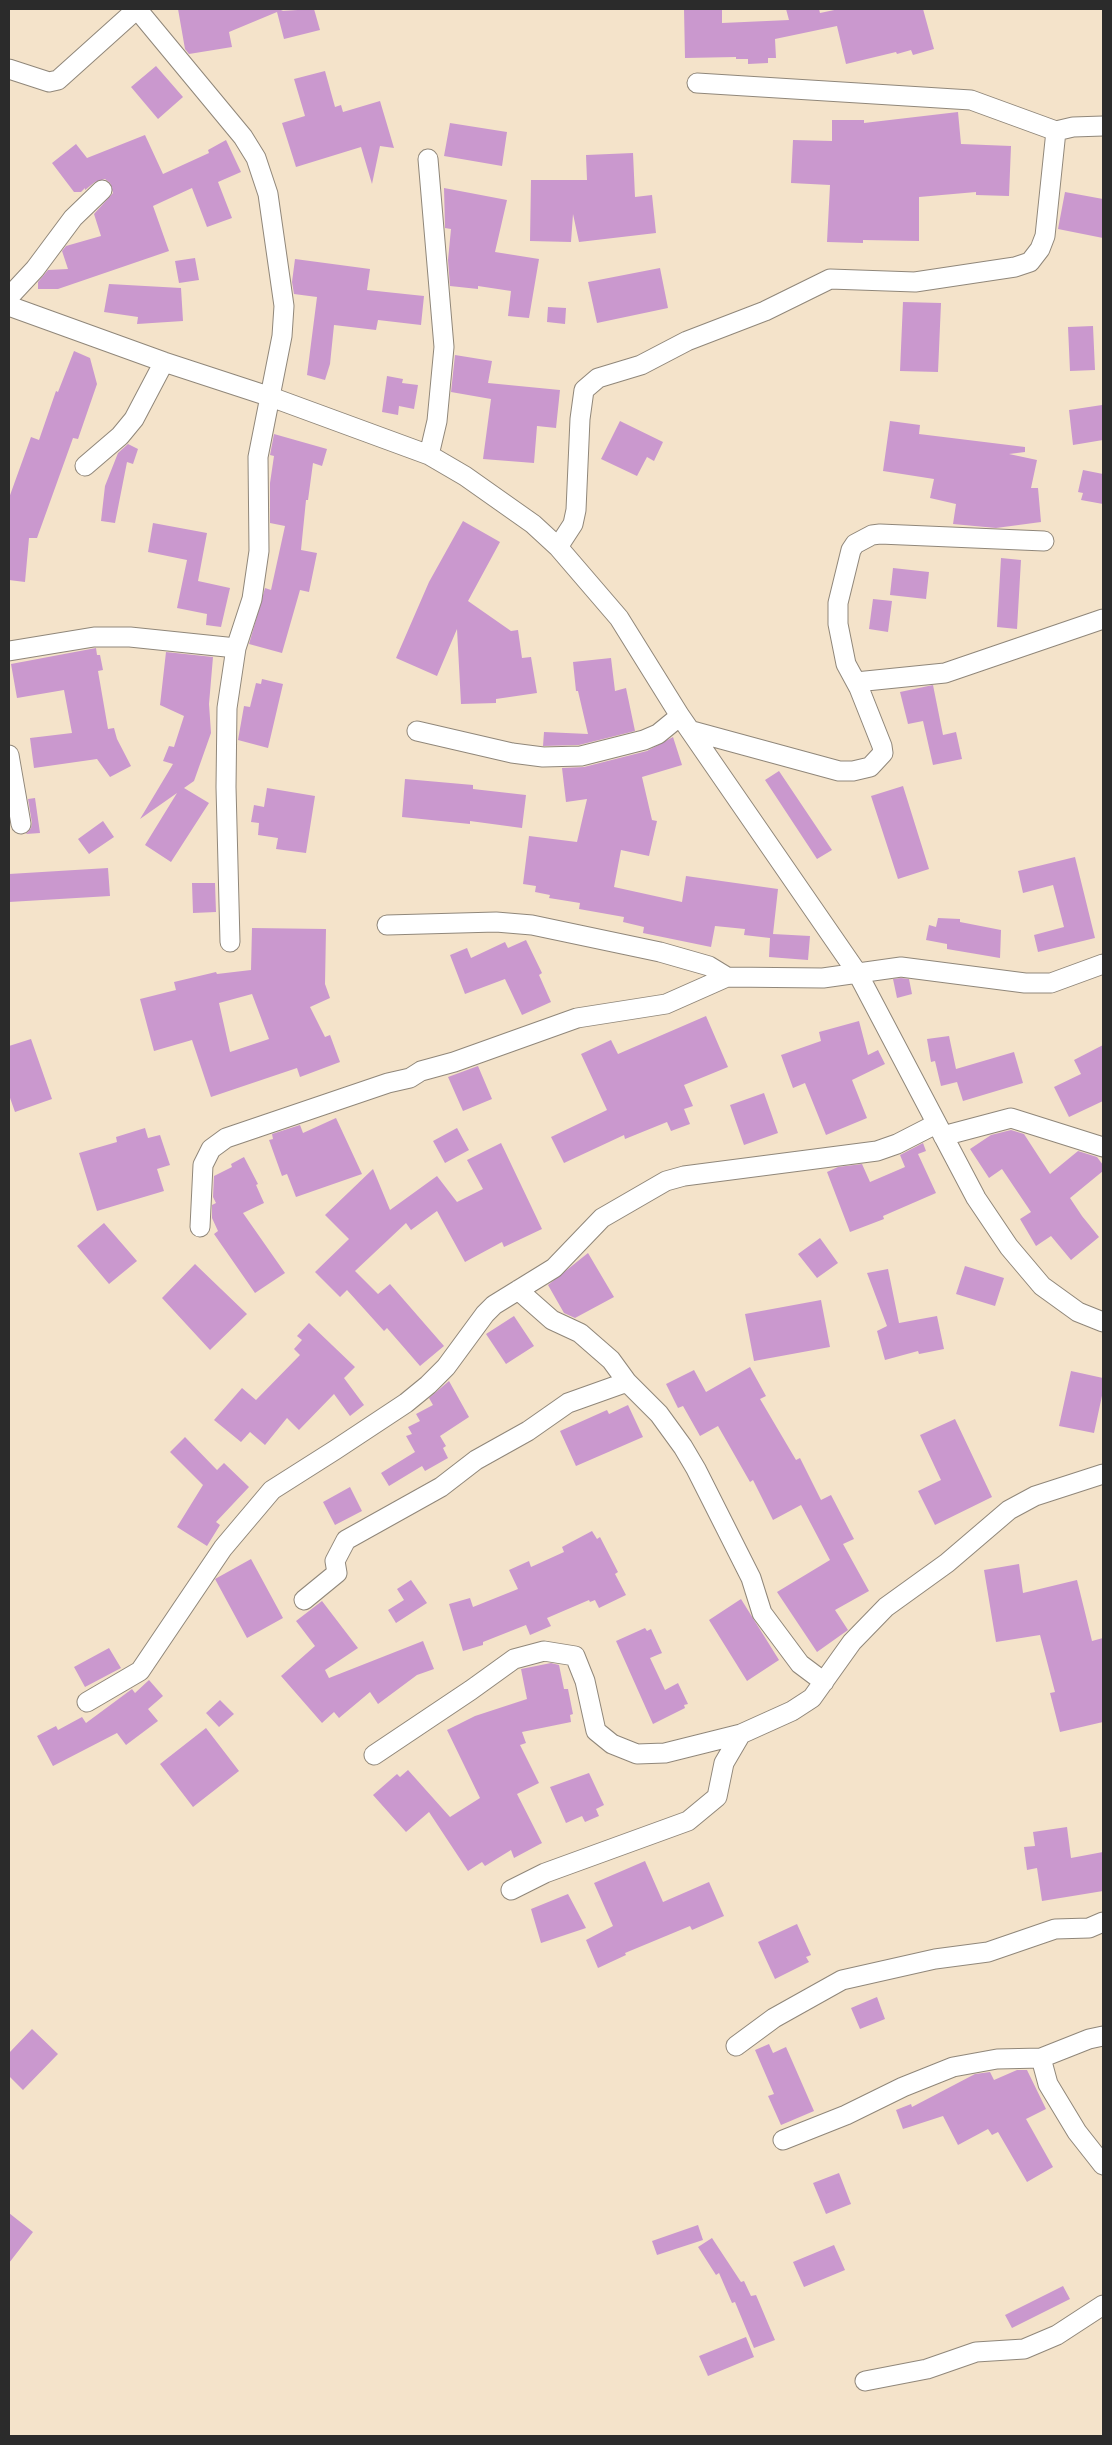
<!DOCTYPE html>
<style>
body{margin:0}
#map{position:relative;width:1112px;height:2445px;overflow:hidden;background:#f4e3ca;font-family:"IM FELL English",serif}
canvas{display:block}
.frame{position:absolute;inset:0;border:10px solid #2b2b2b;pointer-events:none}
</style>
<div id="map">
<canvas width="1112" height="2445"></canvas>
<div class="frame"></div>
</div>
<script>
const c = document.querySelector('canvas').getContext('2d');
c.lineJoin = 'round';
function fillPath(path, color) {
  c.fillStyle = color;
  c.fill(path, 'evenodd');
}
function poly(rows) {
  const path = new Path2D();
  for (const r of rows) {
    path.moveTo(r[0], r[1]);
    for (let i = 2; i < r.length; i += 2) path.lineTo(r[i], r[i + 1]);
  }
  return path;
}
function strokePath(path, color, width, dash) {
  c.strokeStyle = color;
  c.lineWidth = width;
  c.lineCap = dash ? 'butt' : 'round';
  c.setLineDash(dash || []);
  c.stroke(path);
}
fillPath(poly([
 [178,9,285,9,281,11,314,9,320,30,284,39,277,12,229,32,232,47,189,54,185,49],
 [684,9,722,9,722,23,789,20,786,9,819,9,820,13,839,9,923,9,934,49,913,55,911,50,897,54,896,52,846,64,837,26,775,39,776,58,768,58,768,63,748,64,748,59,736,59,736,57,685,58],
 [156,66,183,97,158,119,131,87],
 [325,71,335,107,341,105,343,112,380,101,394,148,380,146,372,184,361,147,296,167,282,123,305,116,294,79],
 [958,112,961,144,1011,146,1009,196,976,195,976,192,919,197,919,241,863,240,863,243,827,242,830,185,791,183,793,140,832,141,832,120,864,120,864,123],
 [450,123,507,132,502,166,444,156],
 [145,135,163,174,209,153,208,150,226,140,241,172,218,182,232,218,207,227,192,188,153,206,169,251,58,289,38,289,38,282,48,270,68,269,62,251,66,246,101,236,94,214,113,193,110,183,105,179,95,182,85,190,85,188,81,192,74,192,52,163,76,144,87,158],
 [633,153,635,197,652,195,656,233,579,242,573,214,571,242,530,241,531,180,587,180,586,155],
 [444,188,507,200,495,252,539,259,529,318,508,316,511,291,478,286,478,289,450,286,448,260,451,229,445,228],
 [1065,192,1103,199,1103,238,1058,229],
 [195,258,199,280,179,283,175,261],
 [295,259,370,269,367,290,424,296,421,325,378,320,376,330,334,325,330,364,325,380,307,375,317,297,294,294,292,282],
 [660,268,668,308,597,323,588,282],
 [109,284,181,288,183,321,137,324,138,317,104,312],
 [903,302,941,303,938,372,900,371],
 [548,307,566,308,565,324,547,322],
 [1093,326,1095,370,1070,371,1068,327],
 [74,351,90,358,97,384,78,439,73,438,37,538,29,538,25,582,9,580,9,498,31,437,39,440,56,391,58,392],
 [455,355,492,361,488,383,560,390,556,428,537,426,534,463,483,459,491,399,451,392],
 [387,376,403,379,402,383,418,385,414,409,399,406,398,415,382,412],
 [1102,405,1103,440,1073,445,1069,410],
 [620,421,663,442,654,461,647,457,637,476,601,459],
 [890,421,920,425,919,434,1025,447,1025,452,1009,454,1037,460,1031,488,1038,488,1041,522,996,528,953,524,956,504,930,498,934,479,883,471],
 [274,434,327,449,322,466,313,463,308,500,306,500,301,550,317,553,309,592,300,590,282,653,249,644,265,588,271,590,285,526,270,523,270,483,274,456,270,455],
 [128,444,138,449,133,464,127,462,115,523,101,521,105,486,118,453],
 [1083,470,1103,474,1103,504,1081,500,1083,493,1078,492],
 [463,521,500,542,468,601,511,631,518,630,522,658,531,657,537,693,496,699,496,703,461,704,457,629,437,676,396,658,429,582],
 [153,523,207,533,198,581,230,588,221,627,206,625,207,614,177,608,187,560,148,552],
 [1001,558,1021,560,1017,629,997,627],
 [893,568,929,572,926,599,890,595],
 [873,599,892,601,888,632,869,629],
 [96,648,97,655,100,655,103,670,98,671,108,729,114,728,117,739,131,766,110,777,97,759,34,768,30,738,72,733,64,690,17,698,11,664],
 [166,652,213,657,209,704,211,733,194,781,184,788,209,803,171,862,145,845,177,793,140,819,173,764,163,761,169,746,174,747,184,716,160,705],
 [611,658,615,691,626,688,635,731,579,745,543,746,544,732,588,734,578,691,576,691,573,662],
 [262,679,283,684,268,748,238,740,244,706,250,707,256,683,261,684],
 [933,685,943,735,956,732,962,759,933,765,923,721,908,724,900,692],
 [673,737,682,765,642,777,652,820,657,821,649,856,621,850,614,887,682,902,686,876,778,889,773,934,810,936,808,960,769,957,770,938,744,935,745,929,715,926,711,947,643,933,644,927,623,922,624,917,579,909,580,903,549,898,550,895,535,892,536,886,523,884,529,836,577,842,587,799,566,802,562,768,584,767,647,751],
 [779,771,832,850,817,859,765,780],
 [405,779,473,785,473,789,526,795,522,828,470,821,470,824,402,817],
 [903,786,929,869,898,879,871,796],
 [267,788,315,796,306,853,276,849,278,838,258,835,259,823,251,822,254,805,264,807],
 [35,798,40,833,26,834,31,828,32,823,28,799],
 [103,821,114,837,89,854,78,839],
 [1075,857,1095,938,1038,952,1034,935,1064,927,1053,885,1023,893,1018,871],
 [108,868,110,896,9,902,9,874],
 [192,883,215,883,216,912,193,913],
 [938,918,960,919,960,922,1001,930,1000,958,947,949,947,944,926,940,929,925,936,927],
 [252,928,326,929,325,984,330,998,310,1007,325,1037,330,1035,340,1062,300,1077,297,1068,211,1097,192,1040,154,1051,140,999,176,990,174,982,216,972,217,974,251,970],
 [252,994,269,1039,230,1052,219,1003],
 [526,940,542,973,539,975,551,1002,522,1015,505,979,465,994,450,955,467,948,471,958,505,942,508,948],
 [901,978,909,979,912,994,897,998,893,979],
 [706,1016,728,1067,684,1085,693,1106,684,1109,690,1124,671,1131,667,1122,625,1139,624,1135,564,1163,551,1137,607,1110,581,1054,611,1040,618,1054],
 [859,1021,868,1055,878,1050,885,1064,852,1080,867,1118,826,1135,805,1083,793,1088,781,1055,821,1041,819,1032],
 [949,1036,956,1069,1014,1052,1023,1083,963,1101,957,1082,941,1086,935,1061,931,1062,927,1039],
 [31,1039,52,1099,15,1112,9,1095,9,1046],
 [1103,1045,1103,1101,1069,1117,1054,1087,1081,1074,1074,1060],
 [478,1066,492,1099,463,1111,448,1077],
 [764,1093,778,1133,744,1145,730,1105],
 [336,1118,362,1174,296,1197,287,1174,282,1176,269,1140,273,1139,272,1134,300,1125,303,1133],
 [145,1128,148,1138,160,1135,170,1165,157,1169,164,1191,97,1211,79,1153,117,1142,116,1137],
 [457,1128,469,1150,445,1163,433,1141],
 [1011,1130,1024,1134,1050,1174,1078,1151,1097,1157,1103,1165,1103,1171,1070,1198,1082,1216,1099,1237,1071,1260,1051,1236,1036,1246,1020,1219,1031,1212,1002,1169,989,1178,970,1149,991,1135],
 [501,1143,542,1229,504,1247,502,1242,465,1262,437,1211,411,1230,406,1223,355,1271,378,1294,390,1284,444,1346,420,1366,387,1328,384,1331,347,1290,340,1297,315,1272,349,1239,325,1215,373,1169,390,1210,437,1176,457,1202,483,1189,467,1160],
 [923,1143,926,1151,918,1154,936,1193,883,1216,884,1219,850,1232,827,1172,838,1167,862,1164,870,1182,905,1167,900,1155],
 [244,1157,258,1184,256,1185,264,1203,243,1213,285,1273,255,1293,214,1234,218,1231,212,1218,212,1205,216,1203,213,1197,214,1176,232,1167,231,1164],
 [104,1223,137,1261,109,1284,77,1246],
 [820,1238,838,1263,817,1278,798,1254],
 [588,1253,614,1297,575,1318,564,1313,548,1285],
 [195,1264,247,1314,210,1350,162,1298],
 [965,1266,1004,1278,995,1306,956,1294],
 [888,1269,899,1323,937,1316,944,1349,919,1354,918,1351,885,1360,877,1331,887,1326,867,1273],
 [821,1300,830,1347,754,1361,745,1314],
 [514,1316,534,1346,506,1364,486,1334],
 [309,1323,355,1367,344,1378,364,1405,350,1416,334,1394,299,1430,287,1418,265,1445,250,1432,241,1442,214,1420,242,1388,256,1400,300,1355,294,1349,302,1340,297,1336],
 [750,1367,766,1396,760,1399,796,1460,800,1458,821,1500,831,1495,854,1539,843,1544,869,1591,835,1610,848,1630,817,1652,777,1592,830,1560,801,1505,773,1520,753,1480,750,1482,718,1426,700,1436,683,1406,678,1408,666,1384,694,1370,706,1392],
 [1071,1371,1103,1378,1103,1391,1094,1433,1059,1426],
 [449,1381,469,1417,440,1436,446,1446,443,1448,448,1458,425,1471,422,1466,389,1486,381,1473,415,1452,406,1436,412,1434,408,1427,420,1421,416,1414,433,1405,429,1398],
 [628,1405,643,1437,576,1466,560,1431,607,1410,609,1414],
 [955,1419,992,1497,935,1525,918,1491,941,1480,920,1435],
 [185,1437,217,1470,224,1463,249,1487,216,1522,220,1525,207,1546,177,1527,203,1485,170,1452],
 [350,1487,362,1511,335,1525,323,1502],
 [592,1531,597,1539,600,1537,618,1572,615,1574,626,1595,599,1608,595,1600,590,1602,589,1600,547,1618,551,1626,530,1635,526,1625,483,1642,483,1645,463,1651,449,1604,470,1598,473,1607,518,1589,509,1570,529,1561,531,1567,564,1552,562,1547],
 [251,1559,283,1618,247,1638,215,1579],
 [1019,1564,1023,1593,1077,1580,1092,1641,1103,1638,1103,1722,1060,1732,1050,1693,1055,1692,1040,1635,996,1642,984,1570],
 [411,1580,427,1603,396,1623,388,1610,404,1600,397,1589],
 [741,1599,779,1660,747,1681,709,1620],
 [322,1601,358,1648,325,1670,329,1678,423,1641,434,1669,417,1675,378,1704,370,1692,339,1718,334,1712,322,1723,281,1676,315,1646,296,1621],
 [645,1628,647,1631,651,1629,662,1653,650,1658,665,1690,678,1683,688,1704,684,1705,685,1708,653,1724,616,1641],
 [109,1648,121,1668,85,1687,74,1667],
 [551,1663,559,1665,564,1689,568,1689,573,1714,570,1715,571,1722,522,1732,526,1743,520,1745,539,1783,517,1794,542,1843,514,1858,511,1850,485,1866,482,1862,468,1871,429,1812,406,1832,373,1795,397,1774,400,1777,408,1770,450,1817,480,1798,447,1730,475,1716,527,1699,521,1669],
 [149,1680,163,1696,148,1709,158,1721,126,1745,117,1733,53,1766,37,1736,56,1726,58,1730,82,1717,86,1723,132,1689,135,1693],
 [220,1700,234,1714,219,1727,206,1713],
 [206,1728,239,1771,193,1807,160,1764],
 [589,1773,604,1805,596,1809,599,1816,585,1822,582,1816,566,1823,550,1787],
 [1067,1827,1071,1858,1103,1852,1103,1891,1042,1901,1037,1868,1027,1870,1024,1847,1035,1846,1033,1832],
 [645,1861,663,1902,709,1882,724,1916,692,1930,690,1926,625,1953,626,1955,598,1968,586,1940,613,1926,594,1883],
 [568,1894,586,1928,541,1943,531,1909],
 [797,1924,811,1955,806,1957,809,1962,775,1979,758,1942],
 [877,1997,885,2019,860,2029,851,2008],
 [32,2029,58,2054,23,2090,9,2076,9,2053],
 [769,2044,773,2053,786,2047,814,2111,781,2125,768,2096,774,2094,755,2050],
 [1017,2070,1027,2070,1046,2109,1026,2119,1053,2167,1027,2182,998,2132,992,2135,988,2129,958,2145,943,2116,903,2129,896,2110,911,2104,912,2107,975,2074,990,2072,994,2080],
 [839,2173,851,2204,826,2214,813,2183],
 [9,2213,33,2232,9,2263],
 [698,2225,703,2240,657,2255,652,2241],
 [712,2238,741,2282,744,2281,751,2296,756,2295,775,2340,754,2348,735,2302,732,2303,719,2273,716,2275,698,2247],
 [834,2245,845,2270,804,2287,793,2262],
 [1063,2286,1070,2299,1012,2328,1005,2315],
 [746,2337,754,2357,708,2376,699,2356]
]), '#ca98ce');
const minor = poly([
 [137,9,243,137,256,158,268,194,284,306,282,336,258,457,259,551,252,599,236,648,227,708,226,787,230,942],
 [9,69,49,82,58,80,137,9],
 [697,83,971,100,1056,131,1073,127,1103,126],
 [428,159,444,347,437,421,429,455],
 [9,297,35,269,73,218,102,190],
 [9,306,164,362,271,397,429,455,465,476,533,524,558,547,619,618,680,716,858,974,976,1198,1009,1247,1042,1286,1078,1312,1103,1322],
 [85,466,120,436,134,419,164,362],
 [558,547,573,524,576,510,580,419,584,390,598,378,641,365,687,341,765,311,830,279,915,282,1015,267,1030,262,1040,249,1045,236,1056,131],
 [9,651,94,637,130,637,236,648],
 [856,682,945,673,1103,619],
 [417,731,512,753,543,757,581,756,644,740,658,734,680,716],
 [692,731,839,771,853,771,870,767,883,753,882,746,859,688,846,664,838,624,838,603,851,550,855,544,872,535,880,534,1044,541],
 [9,755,21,824],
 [387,925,496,922,532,925,660,952,709,966,727,977],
 [943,1136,1011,1118,1103,1147],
 [200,1227,203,1165,211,1149,226,1138,388,1083,410,1078,421,1071,454,1062,577,1018,666,1004,727,977,823,978,901,967,1025,983,1051,983,1103,964],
 [518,1290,552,1320,580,1333,611,1360,627,1382,659,1414,683,1447,696,1469,751,1578,762,1613,800,1664,824,1682],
 [304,1600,337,1573,335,1561,346,1540,441,1487,476,1460,528,1431,568,1403,627,1382],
 [87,1702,140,1671,223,1548,272,1490,335,1450,406,1403,428,1385,446,1367,485,1314,494,1305,554,1268,602,1218,666,1181,684,1176,877,1151,897,1144,936,1124],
 [374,1755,471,1690,514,1659,544,1651,575,1656,585,1681,596,1731,612,1744,637,1754,665,1753,741,1734],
 [511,1890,545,1873,688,1821,717,1797,724,1763,741,1734,792,1711,812,1698,852,1642,886,1607,947,1563,1009,1510,1035,1496,1103,1474],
 [1103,2036,1089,2039,1041,2058,1048,2084,1077,2132,1103,2165],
 [736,2046,774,2018,842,1980,935,1959,988,1952,1055,1929,1089,1928,1103,1922],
 [783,2140,846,2115,903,2087,953,2067,997,2059,1041,2058],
 [865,2381,927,2369,976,2352,1024,2349,1057,2335,1103,2305]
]);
strokePath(minor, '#90877a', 21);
strokePath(minor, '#fff', 19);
</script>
